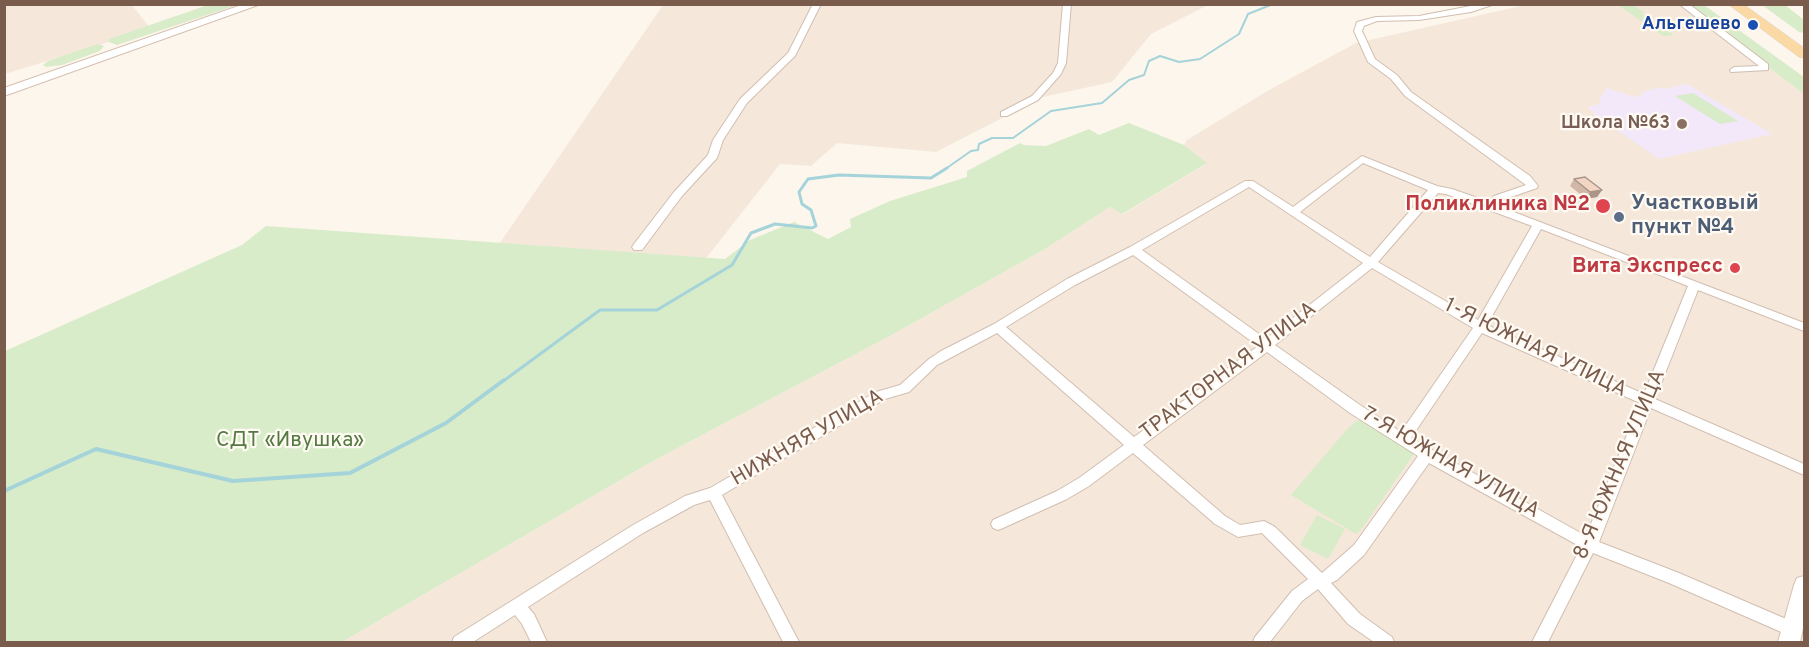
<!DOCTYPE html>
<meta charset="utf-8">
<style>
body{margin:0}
#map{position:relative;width:1809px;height:647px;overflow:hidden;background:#fdf6ec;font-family:Overpass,sans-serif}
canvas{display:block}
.frame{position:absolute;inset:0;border:6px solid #7a5c4d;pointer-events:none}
</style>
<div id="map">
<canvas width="1809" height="647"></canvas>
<div class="frame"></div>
</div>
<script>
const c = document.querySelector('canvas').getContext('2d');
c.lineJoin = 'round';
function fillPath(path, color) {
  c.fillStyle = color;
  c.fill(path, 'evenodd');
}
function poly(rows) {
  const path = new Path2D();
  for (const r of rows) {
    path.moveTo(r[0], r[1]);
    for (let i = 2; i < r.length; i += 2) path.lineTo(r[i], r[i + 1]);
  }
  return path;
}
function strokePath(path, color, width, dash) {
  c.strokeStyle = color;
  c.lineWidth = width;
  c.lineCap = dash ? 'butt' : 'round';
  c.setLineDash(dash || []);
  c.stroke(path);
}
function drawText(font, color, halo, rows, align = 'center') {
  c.font = font + ' Overpass,sans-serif';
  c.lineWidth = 4.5;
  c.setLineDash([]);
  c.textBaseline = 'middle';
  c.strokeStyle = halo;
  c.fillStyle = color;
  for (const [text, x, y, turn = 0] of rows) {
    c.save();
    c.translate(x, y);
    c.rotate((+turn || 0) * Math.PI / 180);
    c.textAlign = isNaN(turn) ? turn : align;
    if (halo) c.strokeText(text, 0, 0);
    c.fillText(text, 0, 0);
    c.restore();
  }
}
fillPath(poly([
 [5,5,132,5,151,29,5,74],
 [663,5,1208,5,1151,34,1112,82,1043,97,936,152,837,143,811,166,780,164,700,266,493,253],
 [1525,5,1685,5,1804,94,1804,642,342,642,653,461,888,337,1045,249,1110,207,1123,214,1206,164,1184,145,1187,140,1269,90,1356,43]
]), '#f5e8da');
fillPath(poly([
 [1687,84,1772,134,1659,159,1595,115,1588,107,1599,104,1601,96,1607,88,1634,97,1643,95,1642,92,1661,87,1665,89]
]), '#f3e8fa');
fillPath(poly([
 [211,4,237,5,117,45,109,42,109,39],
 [1618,5,1632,5,1645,12,1641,13,1674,35,1663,36],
 [1685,5,1704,5,1804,77,1804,94],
 [1762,5,1785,5,1804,20,1804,33,1799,32],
 [98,44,104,46,100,51,62,65,46,67,43,65,48,61],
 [1693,93,1738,121,1720,124,1675,96],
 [1129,123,1184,145,1207,163,1122,214,1110,207,1045,249,888,337,653,461,342,642,5,642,5,351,242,245,266,226,725,259,750,240,794,222,828,239,851,227,850,219,890,201,967,177,967,171,1020,143,1024,145,1046,146,1089,129,1099,135],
 [1358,420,1363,421,1414,454,1361,530,1356,534,1291,495,1348,428],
 [1317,515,1345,529,1328,559,1300,545]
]), '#d8ecc9');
strokePath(poly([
 [944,170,971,151,978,150,979,144,992,138,1013,138,1051,111,1102,103,1129,80,1144,75,1149,61,1160,56,1179,62,1200,59,1239,34,1248,14,1273,4]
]), '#a5d3da', 2);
strokePath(poly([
 [502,382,600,310,657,310,732,265,751,233,775,224,812,228,816,226,811,210,802,204,799,192,808,179,839,175,931,178,947,168]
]), '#a5d3da', 3);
strokePath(poly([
 [4,491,96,449,233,481,350,473,446,423,504,380]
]), '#a5d3da', 4);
const street = poly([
 [813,4,821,4,795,56,747,103,723,140,717,158,682,196,642,250,634,250,632,247,634,244,674,192,708,155,713,140,740,99,788,53,813,4],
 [1063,4,1071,4,1066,63,1061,74,1038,100,1007,116,1001,116,1001,112,1032,96,1053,73,1058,63,1063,4],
 [1481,4,1495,4,1471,12,1419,20,1377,21,1364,26,1362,31,1375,59,1397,75,1411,92,1530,176,1538,186,1537,188,1502,200,1498,206,1804,323,1804,331,1698,290,1655,399,1804,464,1804,475,1651,408,1599,542,1679,573,1800,625,1802,630,1800,635,1794,637,1788,635,1669,583,1593,553,1548,642,1532,642,1581,547,1429,463,1364,555,1337,580,1331,583,1360,614,1392,637,1394,642,1374,642,1348,624,1318,589,1302,601,1270,642,1253,642,1255,637,1292,591,1308,579,1262,533,1238,537,1215,524,1133,453,1089,486,1067,499,1003,528,998,530,993,528,991,524,993,520,1057,491,1079,478,1124,445,997,333,937,365,909,392,885,399,722,495,799,642,783,642,710,500,694,505,643,533,528,607,534,614,547,642,531,642,522,624,515,615,473,642,452,642,454,637,633,525,685,496,710,488,876,392,900,385,929,359,941,351,994,324,1067,279,1130,247,1245,181,1253,181,1293,207,1362,156,1437,186,1452,189,1489,202,1494,196,1526,185,1405,96,1391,79,1368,62,1354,31,1357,22,1376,17,1419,16,1481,4],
 [1363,163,1428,190,1370,257,1300,212,1363,163],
 [1249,187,1363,263,1266,339,1142,250,1249,187],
 [1438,193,1446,194,1532,226,1478,320,1378,262,1438,193],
 [1541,229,1688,286,1644,394,1487,325,1541,229],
 [1133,255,1258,346,1134,437,1006,327,1075,285,1133,255],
 [1372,268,1473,328,1401,432,1360,405,1275,345,1372,268],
 [1482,333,1640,403,1586,536,1411,438,1482,333],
 [1267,352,1350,413,1418,456,1354,545,1322,573,1275,527,1264,521,1240,525,1225,516,1143,445,1267,352],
 [1679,4,1689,4,1768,64,1768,70,1731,72,1730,70,1734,67,1759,66,1679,4]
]);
const secondary = poly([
 [244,4,261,4,4,96,4,88,244,4],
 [1804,576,1804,624,1800,642,1778,642,1794,585,1797,578,1804,576]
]);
const primary = poly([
 [1728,4,1743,4,1804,48,1804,58,1799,57,1728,4]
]);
strokePath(street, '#d1beb0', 2);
strokePath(secondary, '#d6c0b0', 2);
strokePath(primary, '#dad1cd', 1);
fillPath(street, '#fff');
fillPath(secondary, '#fff');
fillPath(primary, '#fbd9a5');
fillPath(poly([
 [1574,179,1602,190,1597,197,1586,199,1570,186]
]), '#d1b7a8');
fillPath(poly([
 [1602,190,1597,197,1586,199,1590,192]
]), '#aa9588');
const building = poly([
 [1585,177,1602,190,1590,192,1574,179,1585,177]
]);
fillPath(building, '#f3d5c3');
strokePath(building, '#aa9588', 1.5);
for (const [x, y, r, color] of [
 [1753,25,6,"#1a4fb4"],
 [1682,124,6,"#8d6e63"],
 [1603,206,8,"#e0444e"],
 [1619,217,6,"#5c6f8a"],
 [1735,268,6,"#e0444e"]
]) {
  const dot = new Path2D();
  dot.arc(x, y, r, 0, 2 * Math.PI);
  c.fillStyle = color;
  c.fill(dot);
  strokePath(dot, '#fffaf3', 2);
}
drawText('bold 18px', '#164399', '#fffaf3', [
 ["Альгешево",1741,25]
], 'right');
drawText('bold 18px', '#785e54', '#fffaf3', [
 ["Школа №63",1670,124]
], 'right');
drawText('bold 21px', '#4e5e75', '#fffaf3', [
 ["Участковый",1631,205],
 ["пункт №4",1631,229]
], 'left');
drawText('bold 21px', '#be3a42', '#fffaf3', [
 ["Поликлиника №2",1590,206],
 ["Вита Экспресс",1723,268]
], 'right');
drawText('21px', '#7a5c4d', '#fffaf3', [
 ["1-Я ЮЖНАЯ УЛИЦА",1535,349,26],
 ["ТРАКТОРНАЯ УЛИЦА",1229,372,-37],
 ["НИЖНЯЯ УЛИЦА",808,439,-30],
 ["7-Я ЮЖНАЯ УЛИЦА",1450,464,30],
 ["8-Я ЮЖНАЯ УЛИЦА",1621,465,-67]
]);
drawText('21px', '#537a41', '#fffaf3', [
 ["СДТ «Ивушка»",290,442]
]);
</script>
